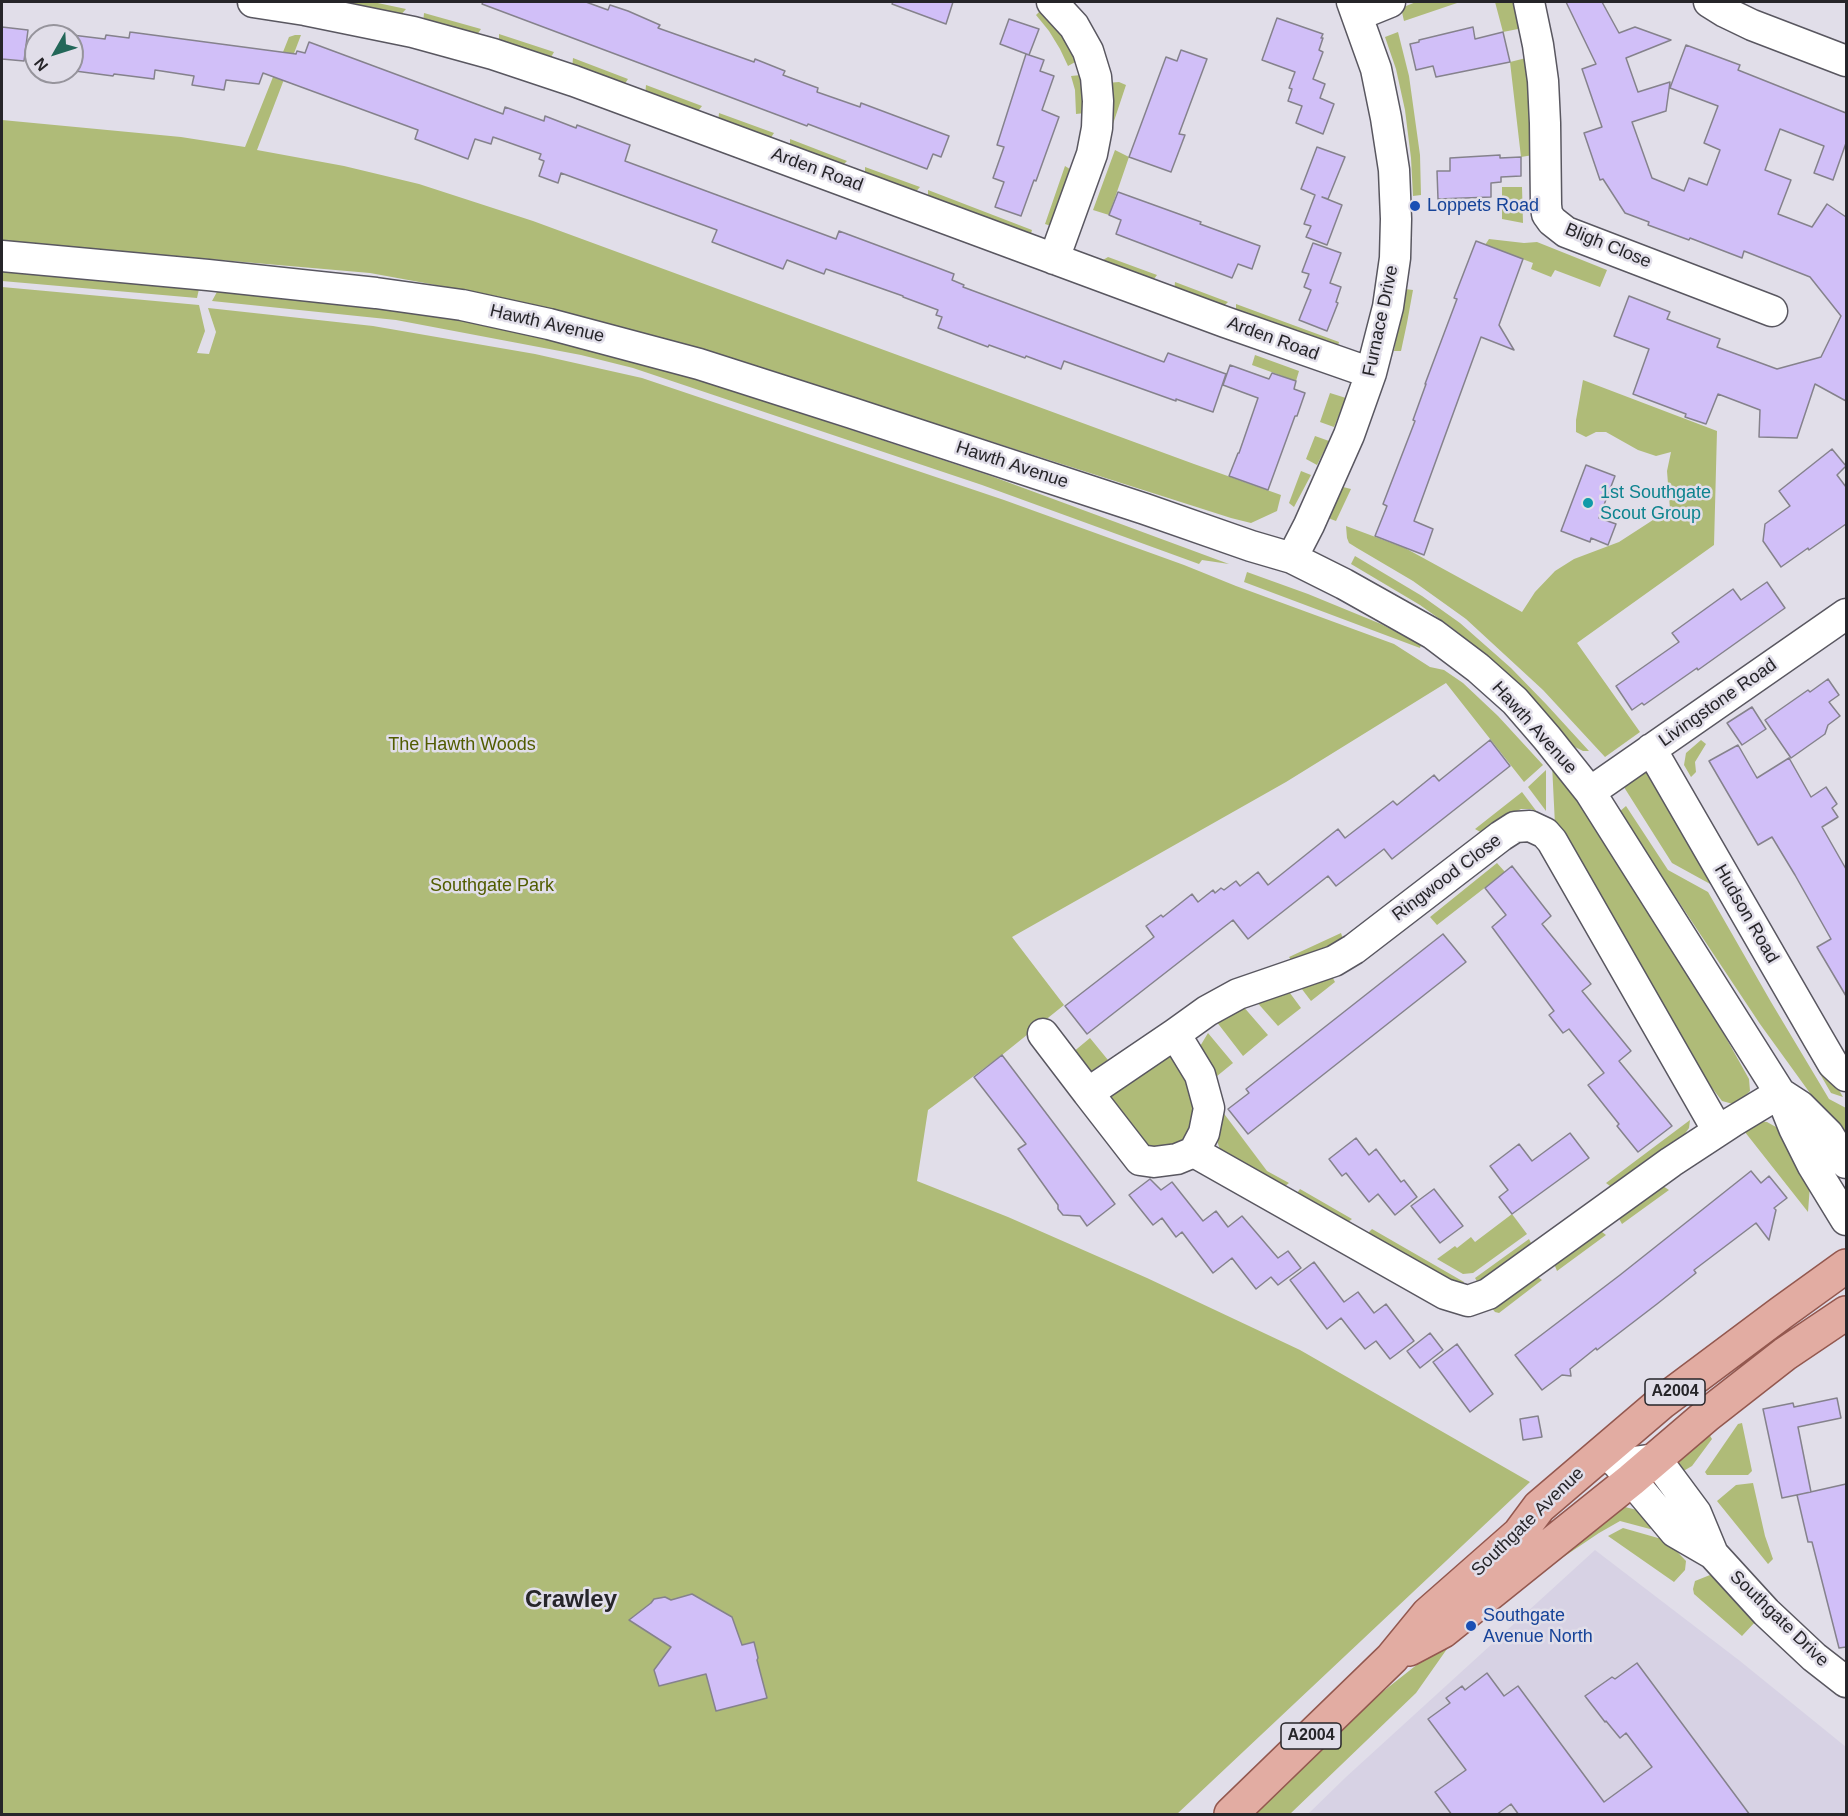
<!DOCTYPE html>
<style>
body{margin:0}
#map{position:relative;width:1848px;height:1816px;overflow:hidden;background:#e1dee9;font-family:Helvetica,sans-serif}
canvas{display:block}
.frame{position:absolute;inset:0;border:3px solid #262529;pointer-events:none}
.north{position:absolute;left:24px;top:24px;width:60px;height:60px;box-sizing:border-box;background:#e1dee9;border:2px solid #96949c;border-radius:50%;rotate:231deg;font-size:16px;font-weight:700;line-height:24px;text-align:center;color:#262529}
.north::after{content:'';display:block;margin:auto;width:21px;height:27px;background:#236759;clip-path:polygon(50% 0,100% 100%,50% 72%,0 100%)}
</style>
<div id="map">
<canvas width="1848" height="1816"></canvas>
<div class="frame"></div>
<div class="north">N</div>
</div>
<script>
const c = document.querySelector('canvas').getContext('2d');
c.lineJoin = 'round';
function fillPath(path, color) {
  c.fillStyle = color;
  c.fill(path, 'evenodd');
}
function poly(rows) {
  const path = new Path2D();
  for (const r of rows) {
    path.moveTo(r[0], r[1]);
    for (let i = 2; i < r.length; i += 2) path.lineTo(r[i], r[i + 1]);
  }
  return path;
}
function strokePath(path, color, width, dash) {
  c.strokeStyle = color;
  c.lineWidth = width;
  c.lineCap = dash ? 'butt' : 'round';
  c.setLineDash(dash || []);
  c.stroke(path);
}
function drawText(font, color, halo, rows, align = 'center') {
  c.font = font + ' Helvetica,sans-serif';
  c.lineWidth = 5;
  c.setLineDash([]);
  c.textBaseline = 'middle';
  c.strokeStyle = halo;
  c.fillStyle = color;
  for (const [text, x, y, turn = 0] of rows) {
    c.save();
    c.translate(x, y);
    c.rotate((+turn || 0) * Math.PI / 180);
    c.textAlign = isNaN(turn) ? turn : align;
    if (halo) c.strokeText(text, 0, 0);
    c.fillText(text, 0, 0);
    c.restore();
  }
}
fillPath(poly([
 [1595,1550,1740,1661,1846,1747,1846,1814,1308,1814,1346,1777]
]), '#d7d2e4');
fillPath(poly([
 [348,2,373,2,406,9,399,17,348,7],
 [1416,2,1460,2,1404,21,1401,8],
 [1495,2,1522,2,1528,27,1503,32],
 [1043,8,1059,28,1077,61,1068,66,1060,49,1049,31,1036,15],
 [424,13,481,29,475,38,423,24],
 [1398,32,1409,76,1420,155,1421,195,1413,196,1411,158,1405,110,1396,69,1385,37],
 [499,34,554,52,549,61,499,45],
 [295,35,301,35,257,150,344,166,419,184,533,221,1194,464,1281,495,1277,511,1251,523,1231,518,795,379,654,338,496,296,370,273,2,241,2,120,181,137,245,147,289,37],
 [1534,56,1539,154,1521,157,1510,62],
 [573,58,628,79,622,88,572,69],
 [1081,75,1085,113,1076,114,1075,90,1071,76],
 [1119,82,1126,85,1107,142,1106,83],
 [646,85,702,106,695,115,645,96],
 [719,113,774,133,768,142,718,123],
 [790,139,847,161,839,169,790,150],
 [1115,150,1129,157,1109,215,1093,210],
 [1065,166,1073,171,1054,227,1045,224],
 [865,167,920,187,913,195,865,177],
 [1502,187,1522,187,1523,223,1502,219],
 [928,190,1032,230,1030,237,928,201],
 [1489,239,1524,243,1537,242,1607,270,1600,287,1555,270,1551,277,1531,269,1533,263,1485,245],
 [1108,257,1157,275,1150,284,1103,266,1103,260],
 [2,270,199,289,197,298,2,281],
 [1175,282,1228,302,1220,310,1174,293],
 [2,287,199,305,205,331,197,353,209,354,216,332,208,308,373,326,535,354,642,378,1004,500,1184,565,1236,586,1394,644,1430,667,1444,670,1463,683,1498,716,1543,765,1524,782,1446,683,1286,782,1012,937,1064,1005,1002,1055,928,1110,917,1181,1008,1217,1147,1278,1300,1350,1530,1482,1177,1814,2,1814],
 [1405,289,1413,290,1407,323,1401,351,1394,351],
 [218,290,430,314,592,348,691,377,991,476,1229,564,1202,560,1199,564,982,485,633,368,581,355,396,320,212,301],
 [1236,304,1339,342,1337,350,1236,314],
 [1255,355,1299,371,1296,381,1252,365],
 [1583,380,1717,431,1714,545,1577,643,1640,732,1605,757,1543,690,1466,619,1413,581,1357,548,1349,543,1347,538,1346,526,1405,548,1522,612,1535,592,1555,571,1574,559,1619,542,1670,509,1667,471,1671,452,1656,456,1638,450,1606,432,1596,432,1586,437,1576,432,1576,420],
 [1330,393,1346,398,1334,427,1320,422],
 [1315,436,1329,441,1317,465,1306,459],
 [1301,471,1311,475,1294,507,1289,503],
 [1343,487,1351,489,1336,521,1328,518,1340,489],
 [1355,556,1422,596,1460,623,1511,668,1546,704,1589,751,1583,751,1573,746,1542,709,1506,673,1455,630,1420,605,1351,564],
 [1247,572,1308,594,1381,624,1421,645,1420,648,1244,582],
 [1701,740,1706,744,1695,762,1696,772,1691,777,1684,765,1686,753],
 [1552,764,1613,849,1706,1002,1749,1079,1750,1091,1743,1098,1733,1104,1722,1101,1709,1084,1589,879,1555,825],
 [1546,770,1546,811,1528,787],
 [1646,771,1654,775,1715,873,1712,885,1672,863,1622,784],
 [1522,792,1537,812,1531,809,1521,809,1511,814,1484,834,1475,829],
 [1626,806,1668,870,1708,892,1771,1002,1829,1099,1846,1108,1846,1138,1841,1136,1760,1024,1619,812],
 [1497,863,1505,872,1437,925,1430,917],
 [1341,933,1344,942,1293,963,1289,957],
 [1330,973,1335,982,1311,1001,1298,984],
 [1762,973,1774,977,1843,1097,1831,1093],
 [1287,989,1301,1008,1278,1026,1255,1000],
 [1242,1005,1268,1035,1243,1056,1216,1021],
 [1208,1033,1233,1063,1211,1081,1199,1048],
 [1090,1038,1108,1060,1090,1072,1072,1053],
 [1165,1054,1173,1055,1181,1062,1198,1117,1184,1142,1173,1150,1145,1150,1107,1095],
 [1219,1107,1267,1171,1289,1183,1280,1190,1220,1150,1216,1137],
 [1690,1120,1689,1128,1679,1142,1614,1189,1606,1183],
 [1758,1121,1767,1122,1776,1127,1810,1185,1808,1212,1741,1127],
 [1660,1184,1669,1190,1622,1224,1617,1215],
 [1300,1189,1352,1219,1344,1225,1294,1197],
 [1512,1214,1527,1234,1473,1273,1463,1274,1437,1259,1455,1246,1457,1248,1471,1237,1475,1242],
 [1372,1229,1464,1282,1463,1285,1454,1284,1364,1237],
 [1598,1229,1606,1235,1557,1271,1553,1261],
 [1529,1239,1533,1247,1480,1286,1475,1278],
 [1535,1275,1542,1280,1499,1313,1495,1312,1491,1307],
 [1742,1423,1752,1471,1748,1475,1707,1475,1705,1472,1738,1424],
 [1706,1429,1712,1439,1692,1466,1680,1473,1678,1467,1679,1456],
 [1753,1483,1765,1536,1773,1559,1768,1564,1717,1501,1736,1485],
 [1625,1507,1637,1510,1654,1527,1650,1529,1620,1521,1599,1533,1495,1603,1615,1510],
 [1623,1528,1658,1538,1664,1538,1686,1561,1685,1570,1674,1582,1608,1536],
 [1710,1575,1717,1577,1756,1621,1742,1636,1694,1594,1693,1589,1695,1581],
 [1452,1637,1454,1639,1416,1693,1290,1814,1247,1814,1313,1751,1376,1697]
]), '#afbb78');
const building = poly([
 [483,2,586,2,608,10,610,5,628,11,660,25,658,28,754,62,755,59,785,71,783,75,818,88,817,92,860,107,861,103,949,136,941,157,933,154,927,169,808,124,807,126,482,4,483,2],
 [893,2,953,2,946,24,892,4,893,2],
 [1566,2,1602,2,1619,33,1635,27,1671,40,1626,58,1638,92,1670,82,1666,111,1632,122,1652,178,1684,191,1689,178,1707,185,1720,150,1704,143,1718,106,1670,88,1686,45,1740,65,1738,70,1846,113,1846,143,1833,180,1814,173,1824,146,1780,129,1765,170,1791,180,1778,214,1812,227,1827,204,1846,217,1846,401,1815,384,1797,438,1759,437,1760,410,1718,394,1706,424,1685,417,1686,414,1633,394,1649,349,1614,336,1629,296,1670,312,1667,319,1720,339,1717,347,1777,369,1821,357,1841,316,1810,277,1744,251,1742,258,1690,238,1689,240,1648,225,1649,222,1625,213,1603,179,1600,180,1584,133,1602,127,1582,69,1596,64,1566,2],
 [1277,18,1323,34,1321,38,1323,38,1319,50,1323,52,1313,79,1325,84,1320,98,1334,104,1323,134,1296,123,1302,106,1288,101,1292,89,1289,88,1295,72,1262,60,1277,18],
 [1009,19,1039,29,1029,55,1000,44,1009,19],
 [2,27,28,30,24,61,2,59,2,27],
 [1473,27,1475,39,1503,32,1510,62,1436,77,1433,66,1416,70,1410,44,1419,42,1419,40,1473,27],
 [130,32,296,54,297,51,305,53,309,42,503,114,505,107,544,121,545,116,576,128,577,125,630,145,625,161,836,239,839,231,933,266,954,274,952,280,964,285,963,287,1164,362,1168,353,1226,374,1213,412,1176,399,1176,401,1064,361,1061,369,1026,356,1025,358,989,345,988,347,938,328,942,317,936,315,938,310,903,297,903,296,826,269,824,274,787,260,783,269,712,242,717,230,561,173,558,183,539,176,544,161,539,159,541,154,493,137,491,144,475,139,468,159,415,139,418,130,263,73,259,84,226,80,224,90,192,85,194,76,155,70,154,79,114,74,113,76,75,71,75,69,72,69,72,35,105,39,106,35,129,38,130,32],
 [1181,50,1207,59,1179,134,1185,135,1171,172,1129,157,1166,57,1177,61,1181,50],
 [1026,54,1044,60,1040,71,1054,76,1042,110,1059,117,1036,181,1034,180,1021,216,995,207,1004,182,993,178,1004,147,997,145,1026,54],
 [1317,147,1345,157,1328,199,1322,197,1342,205,1327,245,1306,237,1311,226,1304,224,1315,195,1301,189,1317,147],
 [1500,155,1500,158,1521,157,1521,176,1501,177,1501,182,1491,183,1491,197,1438,199,1437,171,1450,171,1450,158,1500,155],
 [1118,192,1201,222,1200,224,1260,246,1252,269,1238,264,1232,278,1116,234,1121,220,1109,215,1118,192],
 [1476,241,1523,259,1499,325,1514,350,1481,337,1414,521,1433,529,1424,555,1375,536,1387,506,1383,504,1415,421,1413,420,1426,384,1425,384,1457,299,1454,298,1476,241],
 [1313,243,1341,253,1330,283,1341,287,1336,302,1338,303,1327,331,1299,320,1311,290,1304,287,1309,274,1302,272,1313,243],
 [1230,365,1269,379,1272,373,1296,381,1294,389,1305,393,1297,416,1295,416,1268,490,1229,476,1238,453,1239,453,1258,398,1223,385,1230,365],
 [1832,449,1846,466,1837,475,1846,487,1846,524,1809,550,1808,548,1781,567,1763,541,1765,524,1790,506,1779,491,1832,449],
 [1586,465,1615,476,1599,518,1616,524,1608,545,1591,538,1590,542,1561,531,1586,465],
 [1767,582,1785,608,1698,670,1697,668,1644,705,1642,703,1632,710,1616,686,1679,642,1672,633,1733,589,1741,600,1767,582],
 [1828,679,1839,695,1829,702,1840,716,1828,725,1825,734,1791,758,1765,720,1808,690,1810,692,1828,679],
 [1752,707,1766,729,1742,745,1727,723,1752,707],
 [1490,740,1510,766,1392,859,1384,849,1336,886,1328,876,1248,939,1233,920,1087,1034,1065,1006,1154,937,1146,926,1161,915,1163,917,1192,894,1198,902,1213,890,1215,893,1221,888,1224,890,1236,881,1240,886,1258,872,1268,885,1338,829,1345,838,1393,801,1397,805,1434,775,1439,781,1440,780,1490,740],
 [1738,745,1757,778,1789,758,1811,797,1826,787,1837,804,1832,808,1838,817,1822,827,1846,869,1846,996,1817,947,1831,939,1795,875,1772,837,1758,845,1709,761,1738,745],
 [1512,866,1551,916,1542,924,1591,984,1582,991,1631,1051,1619,1061,1672,1126,1638,1152,1617,1126,1619,1124,1588,1085,1604,1073,1569,1029,1563,1033,1549,1015,1554,1011,1492,927,1506,915,1485,888,1512,866],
 [1443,934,1466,962,1248,1134,1228,1109,1249,1093,1246,1089,1443,934],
 [1002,1055,1115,1204,1087,1226,1080,1216,1063,1215,1058,1209,1058,1205,1018,1149,1026,1144,974,1077,1002,1055],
 [1570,1133,1589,1158,1512,1214,1499,1197,1508,1190,1490,1166,1519,1144,1532,1161,1570,1133],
 [1356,1138,1369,1155,1376,1149,1401,1182,1404,1180,1417,1197,1395,1215,1378,1194,1369,1202,1346,1173,1342,1176,1329,1159,1356,1138],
 [1751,1171,1761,1183,1769,1176,1787,1198,1774,1208,1776,1210,1769,1240,1756,1223,1694,1270,1696,1273,1657,1304,1597,1350,1596,1348,1570,1369,1571,1376,1562,1375,1542,1390,1515,1355,1620,1275,1751,1171],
 [1150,1179,1161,1190,1172,1182,1203,1221,1216,1211,1228,1227,1242,1216,1278,1258,1288,1251,1301,1268,1278,1285,1271,1277,1256,1289,1232,1258,1213,1273,1182,1232,1176,1237,1162,1218,1153,1225,1129,1195,1150,1179],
 [1434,1189,1463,1226,1440,1243,1411,1206,1434,1189],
 [1314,1262,1344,1302,1358,1292,1374,1313,1386,1304,1414,1341,1390,1359,1376,1341,1365,1349,1341,1318,1327,1329,1290,1280,1314,1262],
 [1430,1333,1443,1350,1420,1368,1407,1351,1430,1333],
 [1457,1344,1493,1394,1470,1412,1433,1362,1457,1344],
 [1837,1398,1841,1418,1798,1427,1811,1492,1782,1498,1763,1409,1793,1403,1794,1407,1837,1398],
 [1538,1416,1542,1437,1523,1440,1520,1419,1538,1416],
 [1846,1484,1846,1647,1839,1648,1812,1542,1808,1542,1797,1495,1846,1484],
 [692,1594,732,1617,742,1645,754,1642,758,1658,757,1660,767,1698,716,1711,706,1674,659,1686,654,1670,671,1647,629,1620,651,1603,654,1599,665,1597,671,1600,692,1594],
 [1637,1663,1750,1815,1519,1815,1511,1804,1496,1815,1452,1815,1435,1792,1466,1770,1428,1719,1450,1703,1446,1698,1462,1686,1465,1690,1487,1673,1504,1696,1518,1686,1604,1802,1652,1767,1626,1733,1620,1738,1606,1721,1605,1722,1585,1696,1612,1677,1615,1679,1637,1663]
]);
fillPath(building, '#d1bff8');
strokePath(building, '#85828c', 1.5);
const minor = poly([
 [253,2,305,10,413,32,493,54,574,81,1225,322,1371,373],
 [1052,2,1074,26,1088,51,1096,77,1098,101,1097,128,1092,154,1054,259],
 [1529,2,1538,45,1543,81,1545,123,1546,205,1547,214,1552,221,1566,232,1772,311],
 [1709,2,1725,12,1752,25,1846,61],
 [1358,15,1390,2],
 [2,256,208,275,376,293,462,305,549,324,699,364,852,413,1145,509,1251,546,1292,558,1344,584,1433,634,1478,668,1515,701,1547,738,1590,792,1780,1093,1794,1128,1813,1166,1846,1220],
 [1292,558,1309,525,1349,435,1371,373,1388,307,1395,258,1396,219,1394,170,1386,118,1376,69,1352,2],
 [1651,749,1819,1040,1833,1064,1846,1076],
 [1590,792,1846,614],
 [1043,1034,1088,1093,1175,1034],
 [1088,1093,1140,1160,1154,1162,1177,1159,1194,1152,1204,1133,1209,1108,1200,1075,1175,1034,1207,1011,1238,994,1334,961,1354,949,1501,836,1515,827,1530,826,1545,833,1552,841,1718,1131],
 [1780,1093,1800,1106,1828,1134,1846,1163],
 [1194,1152,1445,1294,1468,1301,1488,1294,1671,1162,1732,1122,1780,1093],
 [1604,1451,1618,1464,1675,1532,1713,1554,1766,1612,1814,1657,1846,1682],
 [1633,1462,1656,1459,1696,1513,1713,1554]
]);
const major = poly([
 [1409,1649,1443,1631,1631,1480,1707,1415,1785,1354,1846,1313],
 [1231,1814,1392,1658,1428,1614,1519,1534,1539,1507,1662,1402,1781,1313,1846,1266]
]);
strokePath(minor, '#595760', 33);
strokePath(major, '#93584f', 36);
strokePath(minor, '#fff', 30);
strokePath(major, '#e2aca2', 33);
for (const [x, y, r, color] of [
 [1415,206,6,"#1a4fb4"],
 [1588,503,6,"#0f9aa8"],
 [1471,1626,6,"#1a4fb4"]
]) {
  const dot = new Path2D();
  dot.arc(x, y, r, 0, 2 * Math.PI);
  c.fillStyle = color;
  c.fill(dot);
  strokePath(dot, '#e1dee9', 2);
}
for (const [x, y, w] of [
 [1675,1392,60],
 [1311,1736,60]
]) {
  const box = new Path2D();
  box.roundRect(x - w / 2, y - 13, w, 26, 4.5);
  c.fillStyle = '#e1dee9';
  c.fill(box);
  strokePath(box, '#262529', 1.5);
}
drawText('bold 16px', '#262529', null, [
 ["A2004",1675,1392],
 ["A2004",1311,1736]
]);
drawText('18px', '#262529', '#e1dee9', [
 ["Arden Road",817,170,20],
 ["Bligh Close",1608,246,22],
 ["Furnace Drive",1381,321,-78],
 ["Hawth Avenue",547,324,13],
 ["Arden Road",1273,339,20],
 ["Hawth Avenue",1012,465,18],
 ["Livingstone Road",1718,703,-35],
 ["Hawth Avenue",1534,728,48],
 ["Ringwood Close",1447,878,-37],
 ["Hudson Road",1746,914,60],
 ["Southgate Avenue",1528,1522,-44],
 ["Southgate Drive",1779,1619,44]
]);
drawText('18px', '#164399', '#e1dee9', [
 ["Loppets Road",1427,206],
 ["Southgate",1483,1616],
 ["Avenue North",1483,1637]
], 'left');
drawText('18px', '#0d838f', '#e1dee9', [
 ["1st Southgate",1600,493],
 ["Scout Group",1600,514]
], 'left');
drawText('18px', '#515c00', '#e1dee9', [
 ["The Hawth Woods",462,745],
 ["Southgate Park",492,886]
]);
drawText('bold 24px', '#262529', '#e1dee9', [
 ["Crawley",571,1600]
]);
</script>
